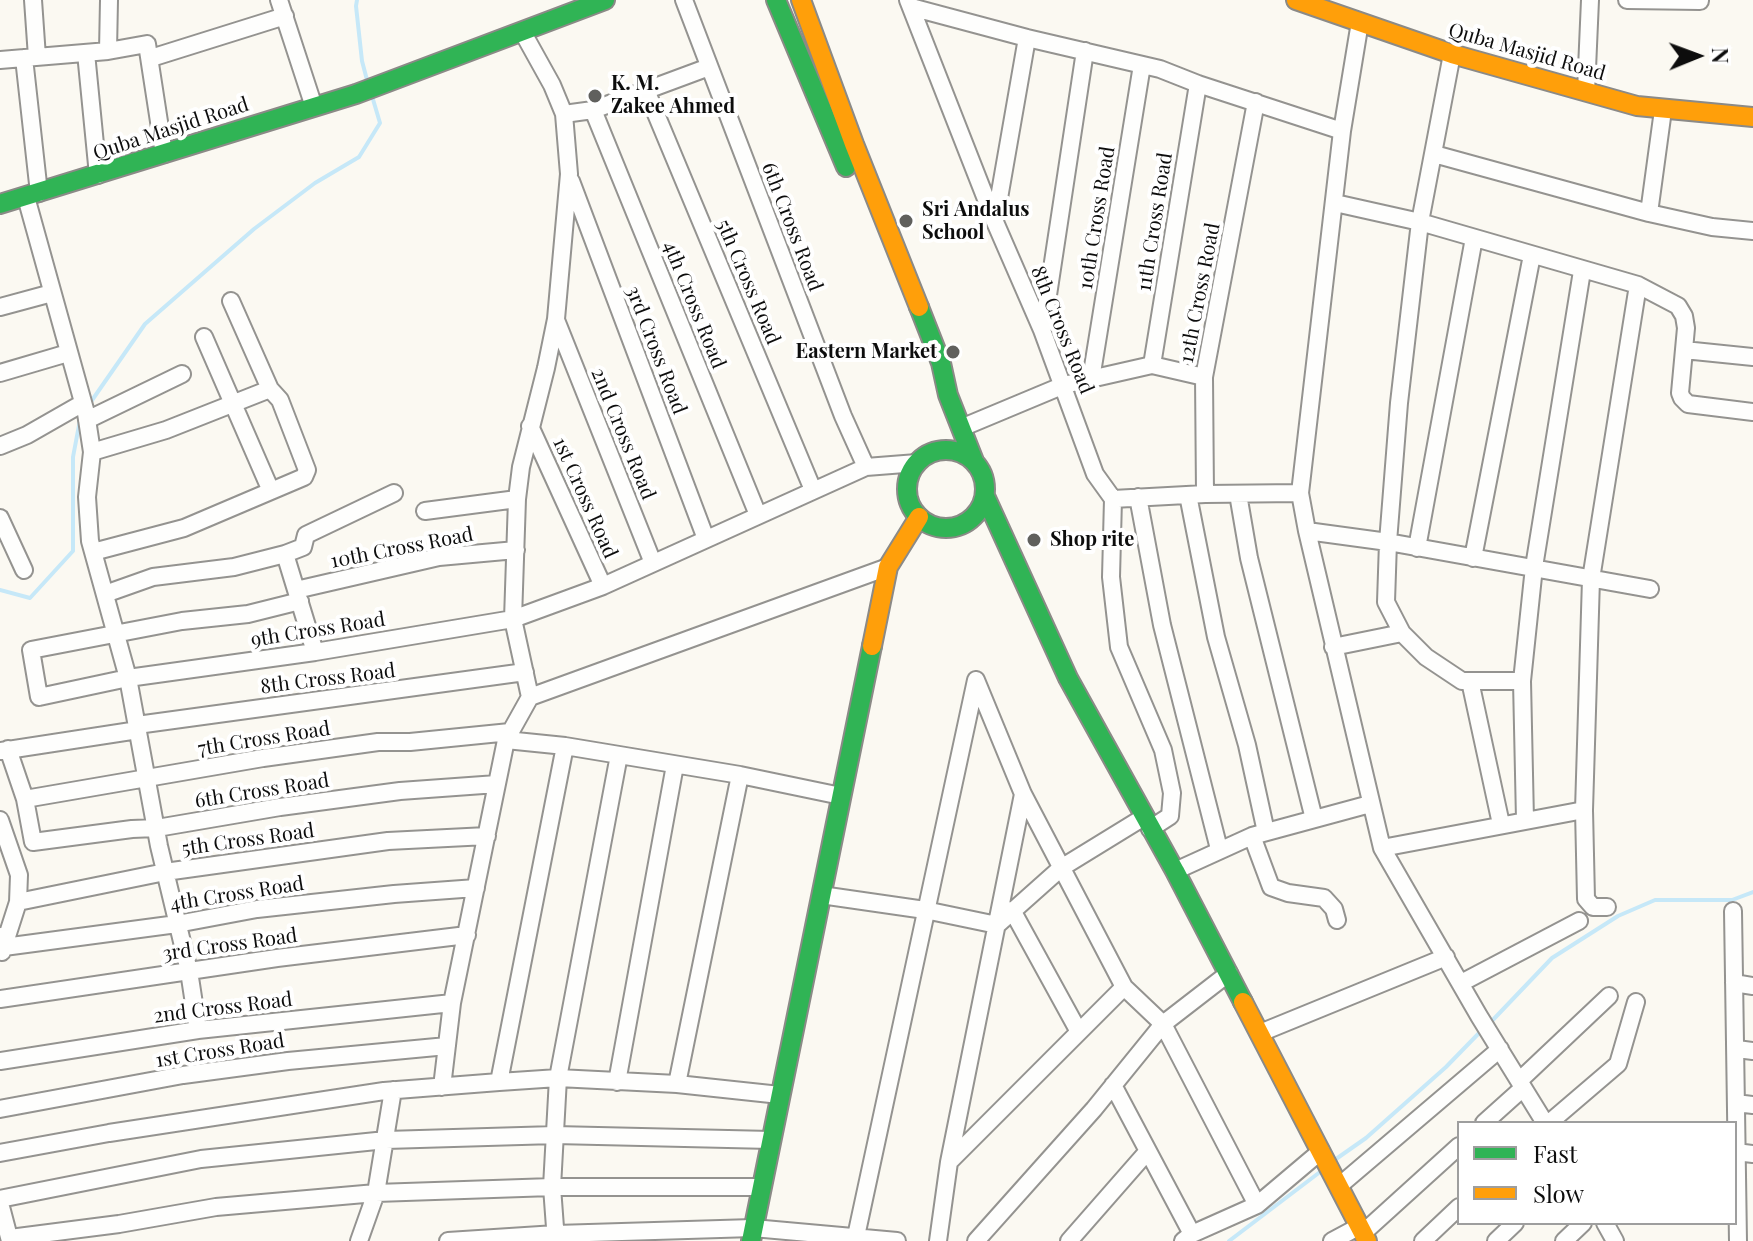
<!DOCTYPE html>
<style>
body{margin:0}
#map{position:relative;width:1753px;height:1241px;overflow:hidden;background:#fbf9f2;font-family:"Playfair Display",serif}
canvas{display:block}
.legend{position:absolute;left:1457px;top:1121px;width:280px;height:104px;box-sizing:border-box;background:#fff;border:2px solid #9e9e9e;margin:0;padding:10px 14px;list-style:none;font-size:24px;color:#0d0d0d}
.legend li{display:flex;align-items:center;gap:16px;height:40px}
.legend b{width:40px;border:2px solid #9e9e9e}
.north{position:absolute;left:1657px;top:16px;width:80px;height:80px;-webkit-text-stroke:6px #fff;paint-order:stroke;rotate:89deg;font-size:22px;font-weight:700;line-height:32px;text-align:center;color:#0d0d0d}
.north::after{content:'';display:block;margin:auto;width:28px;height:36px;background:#0d0d0d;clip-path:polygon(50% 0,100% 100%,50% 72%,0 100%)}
</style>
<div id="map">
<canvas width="1753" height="1241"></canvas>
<ul class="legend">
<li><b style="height:10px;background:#30b455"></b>Fast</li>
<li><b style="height:10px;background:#ff9f0a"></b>Slow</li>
</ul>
<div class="north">N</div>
</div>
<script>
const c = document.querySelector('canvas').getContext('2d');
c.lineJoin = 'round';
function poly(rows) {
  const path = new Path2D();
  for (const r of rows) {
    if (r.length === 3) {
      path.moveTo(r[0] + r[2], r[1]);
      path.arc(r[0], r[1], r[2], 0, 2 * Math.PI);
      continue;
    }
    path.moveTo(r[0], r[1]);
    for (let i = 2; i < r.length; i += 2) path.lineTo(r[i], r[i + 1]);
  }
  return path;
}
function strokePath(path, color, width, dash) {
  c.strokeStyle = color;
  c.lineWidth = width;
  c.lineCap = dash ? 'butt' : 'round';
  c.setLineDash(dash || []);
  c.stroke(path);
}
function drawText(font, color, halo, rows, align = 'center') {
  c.font = font + ' "Playfair Display",serif';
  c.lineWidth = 8;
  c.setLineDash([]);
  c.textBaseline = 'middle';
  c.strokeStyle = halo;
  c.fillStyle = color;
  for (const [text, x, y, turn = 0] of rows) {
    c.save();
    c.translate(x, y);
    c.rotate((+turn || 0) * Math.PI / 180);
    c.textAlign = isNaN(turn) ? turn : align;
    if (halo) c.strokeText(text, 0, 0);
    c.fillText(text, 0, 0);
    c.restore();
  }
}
strokePath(poly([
 [357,0,356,6,362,61,367,80],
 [88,406,145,324,254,229,315,183,359,157,380,123,372,96],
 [0,590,30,598,73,551,73,457,80,420],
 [1489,1024,1552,958,1618,916,1655,900,1732,900,1753,892],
 [1336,1159,1366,1138,1446,1067,1482,1030],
 [1229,1241,1320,1172]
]), '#c6e8f8', 4);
const street = poly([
 [33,0,37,57],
 [279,0,314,107],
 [684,0,843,416,866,467],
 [908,0,995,222,1042,330,1095,474,1113,499,1205,494,1300,493],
 [1627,0,1700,1],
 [911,7,1027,38,1160,69,1198,84,1342,131],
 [1360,22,1342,131,1300,493,1307,531,1382,848,1479,1016,1545,1123],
 [108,51,109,0],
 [86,53,98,175],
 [1452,54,1420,222,1399,403,1388,542,1386,602,1402,633,1426,657,1462,681,1522,681],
 [24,58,39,193],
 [151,58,285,16],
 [0,60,108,51,147,44,164,154],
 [646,90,813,490],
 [1586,92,1590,0],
 [593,110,758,515],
 [564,114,593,110,709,67],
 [1434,154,1649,213,1712,227,1753,231],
 [571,181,706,539],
 [26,197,86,413,92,452,87,497,90,541,128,678,159,846,189,971,198,1030],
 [1335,203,1420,222,1638,285,1678,306,1684,316,1686,328,1680,393,1682,398,1688,404,1753,412],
 [1649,213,1663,110],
 [995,221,1027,38],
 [231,301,270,389],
 [0,307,52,293],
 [556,320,653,563],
 [1043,328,1085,51],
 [204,337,271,491],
 [1684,350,1753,357],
 [1152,365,1198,84],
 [0,373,68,353],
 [1091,379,1142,65],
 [87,420,182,374],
 [530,426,603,586],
 [961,428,1064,385,1152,365,1204,377],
 [0,446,27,435,83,403],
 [92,452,166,430,270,389,280,400,307,470,304,477,184,528,93,552],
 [1205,494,1204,377,1256,102],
 [1238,494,1249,558,1314,819],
 [1188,495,1216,637,1247,745,1266,832],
 [1138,497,1162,625,1219,849],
 [1113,499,1111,577,1119,647,1163,750,1172,793,1170,816,1150,829],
 [425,511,517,499],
 [0,518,24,570],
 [1307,531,1388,542,1650,589],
 [1417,548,1474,238],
 [285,554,315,652],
 [1473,558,1532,255],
 [296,590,439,557,516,550],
 [105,594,153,577,234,567,285,554,303,547,306,535,394,493],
 [300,601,248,614,182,621,31,650,39,697,128,678,315,652,513,619,603,586,866,467,917,463],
 [1333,647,1402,633],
 [976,680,1023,794,1124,987,1163,1024,1257,1205],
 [1470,681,1501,824],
 [530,697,888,567],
 [137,725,525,672],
 [506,740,565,746,740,775,841,796],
 [8,749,25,799,33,842,132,829,157,828,280,807,400,791,497,784],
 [1,751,138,730],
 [25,799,263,758,378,742,410,742,510,732],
 [0,820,19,875,18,902,2,952],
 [1525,820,1522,681,1534,567,1582,271],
 [1252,836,1271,887,1288,893,1324,898,1334,909,1337,920],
 [1382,848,1584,810],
 [1175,871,1252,836,1370,804],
 [821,895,925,910,997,925,1061,868,1144,817],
 [18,902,165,872,388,841,487,836],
 [1607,907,1593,907,1586,899,1584,810,1591,579,1638,285],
 [1012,910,1079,1032],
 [1733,911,1738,1241],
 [0,936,4,947,177,924,257,909,394,894,476,888],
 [1461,983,1579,921],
 [1734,983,1753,986],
 [0,999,277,958,467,935],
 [1260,1033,1446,957],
 [1737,1049,1753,1051],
 [0,1061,198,1030,452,1003],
 [1519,1081,1609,996],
 [499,1082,565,746],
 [617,1082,675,765],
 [677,1084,740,775],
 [1113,1085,1192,1234],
 [442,1087,452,1003,506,740,530,697,513,619,517,499,521,467,546,368,556,319,569,174,564,114,552,85,522,31],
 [1736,1103,1753,1105],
 [0,1109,183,1075,288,1061,447,1046],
 [1484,1123,1523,1088],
 [1549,1123,1618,1064,1636,1002],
 [1736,1152,1753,1154],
 [0,1153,109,1133,384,1091,499,1082,558,1078,677,1084,780,1095],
 [950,1161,1124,987],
 [1339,1186,1500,1049],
 [0,1199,201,1159,386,1140,555,1135,771,1140],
 [0,1203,10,1241],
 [1605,1223,1615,1241],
 [1363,1233,1459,1146],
 [10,1238,119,1224,216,1207,376,1193,552,1187,762,1187],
 [359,1241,376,1193,393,1090],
 [448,1241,556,1234,753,1228,897,1241],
 [556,1241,552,1187,558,1078,619,755],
 [855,1241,976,680],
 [938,1241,949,1162,1023,794],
 [976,1241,1094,1109,1163,1024,1229,973],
 [1069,1241,1147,1152],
 [1183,1241,1192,1234,1257,1205,1321,1151],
 [1332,1241,1360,1226],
 [1423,1241,1459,1207],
 [1496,1241,1515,1223],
 [1564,1241,1583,1223]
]);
const fast = poly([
 [776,0,846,167],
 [0,204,356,94,605,0],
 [919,307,941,363,948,395,974,461],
 [946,489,39],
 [985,496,1068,678,1175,871,1243,1002],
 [751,1241,872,646]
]);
const slow = poly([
 [801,0,854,144,919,307],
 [1296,0,1452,54,1637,106,1753,117],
 [872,646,888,567,919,517],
 [1243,1002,1367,1241]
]);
strokePath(street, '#949390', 20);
strokePath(fast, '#8b8a87', 22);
strokePath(slow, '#8b8a87', 22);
strokePath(street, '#fefefd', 16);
strokePath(fast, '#30b455', 18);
strokePath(slow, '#ff9f0a', 18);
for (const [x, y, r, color] of [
 [595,96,8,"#60605d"],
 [906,221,8,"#60605d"],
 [953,352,8,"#60605d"],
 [1034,540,8,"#60605d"]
]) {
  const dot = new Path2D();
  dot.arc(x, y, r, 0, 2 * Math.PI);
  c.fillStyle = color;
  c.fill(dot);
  strokePath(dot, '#fff', 3);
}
drawText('20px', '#0d0d0d', '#fff', [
 ["Quba Masjid Road",1527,52,16],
 ["Quba Masjid Road",171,129,-18],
 ["10th Cross Road",1097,218,-81],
 ["11th Cross Road",1155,222,-81],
 ["6th Cross Road",792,227,69],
 ["5th Cross Road",748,282,67],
 ["12th Cross Road",1200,293,-79],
 ["4th Cross Road",694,305,68],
 ["8th Cross Road",1062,330,68],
 ["3rd Cross Road",656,350,69],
 ["2nd Cross Road",623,434,68],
 ["1st Cross Road",585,498,66],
 ["10th Cross Road",402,548,-11],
 ["9th Cross Road",318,630,-9],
 ["8th Cross Road",328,679,-7],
 ["7th Cross Road",264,739,-9],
 ["6th Cross Road",262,791,-9],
 ["5th Cross Road",248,840,-8],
 ["4th Cross Road",237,894,-9],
 ["3rd Cross Road",230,945,-8],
 ["2nd Cross Road",223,1008,-7],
 ["1st Cross Road",220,1051,-9]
]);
drawText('bold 20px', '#0d0d0d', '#fff', [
 ["K. M.",611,84],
 ["Zakee Ahmed",611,107],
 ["Sri Andalus",922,210],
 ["School",922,233],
 ["Eastern Market",937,352,"right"],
 ["Shop rite",1050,540]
], 'left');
</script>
